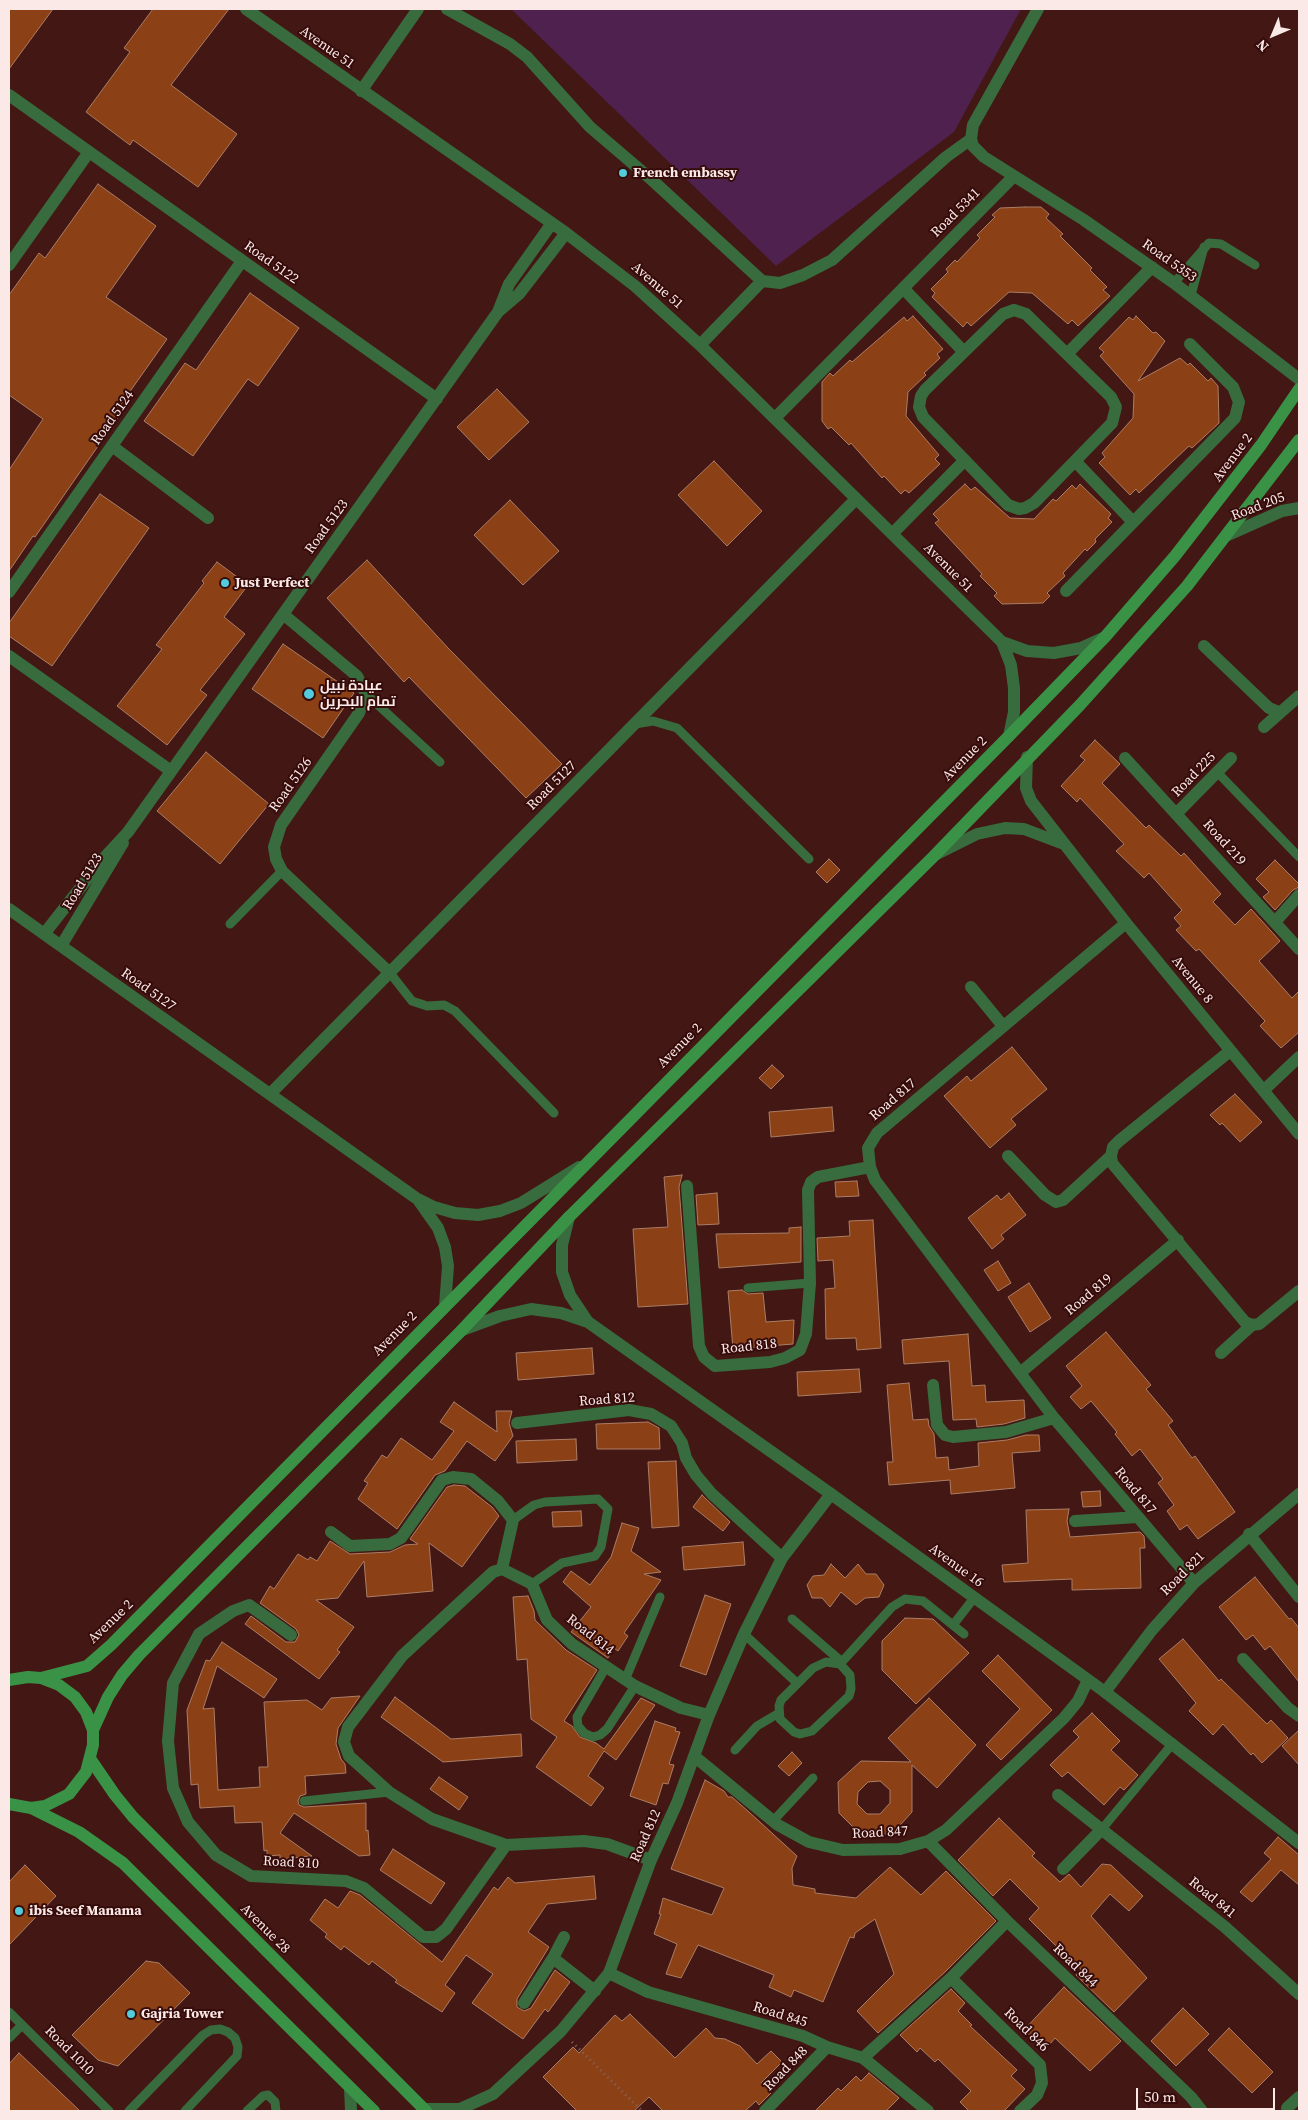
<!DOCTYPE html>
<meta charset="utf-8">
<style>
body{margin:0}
#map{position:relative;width:1308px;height:2120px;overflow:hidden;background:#421714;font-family:"Source Serif 4",serif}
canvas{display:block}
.frame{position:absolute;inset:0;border:10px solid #fbe9e7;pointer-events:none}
.north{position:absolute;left:1248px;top:10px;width:50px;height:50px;-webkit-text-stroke:4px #360c0b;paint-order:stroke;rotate:225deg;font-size:14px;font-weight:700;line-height:20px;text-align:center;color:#fbe9e7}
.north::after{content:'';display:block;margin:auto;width:18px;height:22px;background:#fbe9e7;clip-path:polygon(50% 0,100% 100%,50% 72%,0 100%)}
.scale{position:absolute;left:1136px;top:2088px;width:139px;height:22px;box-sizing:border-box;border:2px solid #fbe9e7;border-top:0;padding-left:6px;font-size:15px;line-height:18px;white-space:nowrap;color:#fbe9e7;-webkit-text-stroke:4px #360c0b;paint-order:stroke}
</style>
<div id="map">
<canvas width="1308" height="2120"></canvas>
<div class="frame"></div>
<div class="north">N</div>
<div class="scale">50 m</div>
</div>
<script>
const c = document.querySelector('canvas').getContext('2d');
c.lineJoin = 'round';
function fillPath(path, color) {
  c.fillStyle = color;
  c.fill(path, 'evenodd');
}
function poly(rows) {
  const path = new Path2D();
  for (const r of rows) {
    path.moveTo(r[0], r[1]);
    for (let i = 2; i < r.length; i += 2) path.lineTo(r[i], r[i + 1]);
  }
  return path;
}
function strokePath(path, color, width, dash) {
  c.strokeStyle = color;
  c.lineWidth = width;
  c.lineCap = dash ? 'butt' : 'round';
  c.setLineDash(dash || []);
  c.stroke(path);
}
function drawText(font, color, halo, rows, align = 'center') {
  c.font = font + ' "Source Serif 4",Cairo,serif';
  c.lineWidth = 4;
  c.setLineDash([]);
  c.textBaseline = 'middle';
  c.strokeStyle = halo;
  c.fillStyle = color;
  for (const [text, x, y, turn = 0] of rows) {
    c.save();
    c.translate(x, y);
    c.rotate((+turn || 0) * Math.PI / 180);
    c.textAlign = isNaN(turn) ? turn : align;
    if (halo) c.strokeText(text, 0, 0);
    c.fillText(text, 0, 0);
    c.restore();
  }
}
fillPath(poly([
 [511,9,1021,9,954,132,776,266]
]), '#4e214f');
const building = poly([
 [9,9,53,9,9,69,9,9],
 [153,9,229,9,171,85,237,134,198,187,133,140,130,145,86,112,130,52,124,48,153,9],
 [98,184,156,226,106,297,167,339,119,407,123,410,35,537,33,536,9,571,9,470,43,419,9,395,9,295,39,253,45,258,98,184],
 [1025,207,1041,207,1049,214,1046,218,1063,234,1060,236,1092,268,1090,270,1107,287,1103,290,1110,296,1078,326,1072,320,1068,324,1032,293,1009,292,971,326,967,322,963,327,932,297,935,293,931,289,948,272,946,269,955,260,957,262,980,238,977,235,995,217,992,215,1000,208,1025,207],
 [250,293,299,328,258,386,248,379,193,456,144,421,185,363,196,370,250,293],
 [913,316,943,349,937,354,940,358,924,373,926,375,908,392,906,416,939,455,935,459,940,464,909,493,905,490,901,494,884,476,882,478,851,443,849,445,831,427,828,429,822,421,822,382,830,373,833,376,850,360,852,362,904,317,907,321,913,316],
 [1136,316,1153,333,1156,332,1165,341,1138,381,1180,358,1188,365,1190,363,1208,381,1211,378,1218,386,1219,423,1192,448,1189,446,1139,493,1136,489,1130,495,1099,463,1105,457,1102,453,1133,418,1134,394,1100,356,1104,352,1099,348,1129,317,1133,320,1136,316],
 [497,389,529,422,489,460,457,427,497,389],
 [714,461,762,511,727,546,678,495,714,461],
 [965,484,971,490,975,487,1010,518,1034,519,1053,499,1056,501,1072,485,1076,489,1080,484,1111,514,1108,518,1112,522,1095,539,1096,542,1087,551,1085,549,1063,573,1065,576,1047,593,1050,596,1043,603,1002,604,994,596,997,593,980,576,982,574,935,523,939,520,933,514,965,484],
 [100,494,149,528,52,666,9,636,9,623,100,494],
 [510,500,559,551,523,585,474,535,510,500],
 [367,560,449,649,562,764,526,798,409,677,404,682,327,598,367,560],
 [217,562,248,585,224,617,245,634,200,690,207,695,167,745,117,706,162,649,156,645,204,583,202,581,217,562],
 [283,644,354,693,323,738,252,689,283,644],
 [1095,740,1120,764,1102,783,1146,828,1149,825,1181,856,1184,853,1221,894,1213,902,1235,925,1251,909,1280,941,1259,961,1292,998,1299,991,1299,1032,1281,1048,1260,1026,1265,1021,1199,949,1196,951,1176,930,1181,926,1174,918,1182,910,1149,873,1144,878,1116,851,1124,844,1080,798,1077,802,1061,786,1085,760,1080,756,1095,740],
 [206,752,269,804,220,864,157,811,206,752],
 [829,859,840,870,827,883,816,872,829,859],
 [1275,860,1299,884,1299,887,1293,890,1275,910,1263,897,1269,892,1256,879,1275,860],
 [1012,1047,1047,1089,1011,1119,1016,1125,990,1148,944,1096,967,1076,971,1081,1012,1047],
 [772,1065,784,1076,771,1089,759,1078,772,1065],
 [1235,1094,1262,1122,1240,1142,1222,1123,1220,1125,1210,1115,1235,1094],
 [832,1107,834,1131,771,1137,769,1112,832,1107],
 [682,1175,679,1187,688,1304,638,1307,633,1229,668,1227,664,1177,682,1175],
 [857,1181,859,1196,836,1197,835,1182,857,1181],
 [717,1193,719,1224,698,1225,696,1195,717,1193],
 [1009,1193,1026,1215,1001,1235,1004,1239,992,1249,968,1218,997,1195,1001,1200,1009,1193],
 [873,1220,881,1348,857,1350,856,1338,826,1339,825,1289,835,1288,833,1260,818,1261,817,1238,850,1236,849,1221,873,1220],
 [801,1227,801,1262,719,1268,716,1234,789,1233,789,1228,801,1227],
 [998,1261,1011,1283,998,1291,984,1270,998,1261],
 [1029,1283,1051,1318,1030,1332,1008,1297,1029,1283],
 [742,1290,748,1294,763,1293,766,1322,794,1320,793,1344,733,1349,728,1291,742,1290],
 [1106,1332,1151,1385,1146,1389,1173,1421,1168,1425,1192,1458,1195,1456,1235,1512,1198,1539,1187,1525,1180,1530,1167,1511,1174,1505,1158,1483,1163,1479,1140,1449,1132,1456,1115,1434,1117,1432,1091,1401,1081,1409,1070,1397,1082,1386,1066,1366,1106,1332],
 [968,1334,972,1386,985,1385,986,1402,1024,1400,1025,1418,1004,1424,977,1427,976,1419,953,1420,949,1361,904,1364,902,1340,968,1334],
 [592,1348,594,1374,518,1380,516,1353,592,1348],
 [859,1369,861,1392,798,1396,797,1372,859,1369],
 [909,1383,913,1420,928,1419,929,1426,934,1434,936,1458,948,1457,949,1470,979,1466,978,1443,1007,1440,1026,1435,1039,1435,1040,1451,1012,1453,1015,1488,951,1494,950,1480,889,1485,887,1462,893,1462,887,1385,909,1383],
 [454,1402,497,1432,496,1411,512,1411,509,1423,513,1436,495,1461,467,1441,445,1471,435,1475,397,1529,358,1499,368,1483,364,1481,382,1455,387,1458,401,1438,432,1460,454,1431,440,1422,454,1402],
 [648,1422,659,1428,660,1449,597,1449,596,1424,648,1422],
 [576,1439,577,1460,517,1463,516,1441,576,1439],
 [676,1461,679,1526,652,1528,648,1462,676,1461],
 [454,1485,465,1486,492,1507,499,1516,462,1567,429,1543,433,1591,367,1597,364,1561,338,1598,316,1600,354,1627,337,1650,340,1652,319,1679,245,1624,251,1616,286,1642,295,1642,299,1635,296,1629,260,1603,270,1586,274,1589,298,1554,308,1560,310,1557,317,1561,330,1541,350,1554,390,1552,405,1545,418,1544,410,1539,447,1487,454,1485],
 [1100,1491,1101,1506,1083,1507,1081,1492,1100,1491],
 [702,1495,730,1522,723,1531,693,1507,702,1495],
 [1069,1509,1067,1521,1070,1537,1140,1532,1144,1536,1145,1548,1140,1548,1141,1588,1072,1590,1072,1579,1004,1582,1002,1565,1028,1563,1026,1510,1069,1509],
 [581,1511,582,1526,553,1527,552,1512,581,1511],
 [622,1523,639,1528,631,1551,661,1572,644,1574,661,1580,624,1633,628,1636,618,1651,614,1648,608,1658,571,1632,591,1607,563,1582,571,1571,590,1585,611,1557,622,1523],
 [743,1542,745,1565,684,1570,682,1547,743,1542],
 [831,1564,845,1578,858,1564,866,1574,876,1574,884,1585,879,1597,865,1598,856,1605,841,1592,830,1607,822,1598,812,1598,807,1585,813,1576,824,1575,831,1564],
 [1255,1577,1289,1619,1291,1618,1299,1628,1299,1682,1270,1646,1265,1650,1253,1635,1246,1640,1219,1607,1255,1577],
 [705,1595,731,1604,706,1675,680,1666,705,1595],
 [528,1596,534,1611,535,1620,566,1650,597,1670,564,1721,572,1726,580,1737,596,1743,604,1749,641,1698,655,1705,616,1760,604,1751,588,1776,604,1788,591,1806,536,1767,557,1737,531,1719,527,1659,517,1660,513,1597,528,1596],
 [905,1618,933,1619,969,1653,916,1704,882,1670,882,1641,905,1618],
 [1183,1639,1219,1681,1221,1679,1267,1724,1271,1720,1288,1738,1262,1763,1253,1753,1251,1755,1223,1724,1213,1735,1189,1711,1196,1703,1159,1659,1183,1639],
 [222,1642,277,1679,264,1698,217,1666,203,1709,214,1708,218,1790,260,1787,259,1767,268,1767,264,1702,307,1700,322,1710,331,1698,360,1696,338,1728,336,1744,341,1759,345,1764,346,1773,305,1776,306,1794,300,1796,298,1801,299,1805,304,1807,366,1803,366,1831,368,1830,370,1855,359,1856,294,1813,280,1833,312,1856,280,1859,280,1855,267,1856,267,1850,264,1851,262,1822,235,1823,234,1806,200,1808,198,1784,191,1785,187,1710,206,1660,210,1661,222,1642],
 [998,1655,1052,1710,1001,1760,986,1745,1020,1709,982,1671,998,1655],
 [395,1697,451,1739,521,1734,522,1756,443,1762,381,1717,395,1697],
 [929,1698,976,1745,937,1788,912,1765,912,1812,892,1834,861,1835,839,1813,838,1782,861,1761,911,1762,888,1738,929,1698],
 [880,1781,890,1790,890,1803,880,1814,867,1814,857,1804,858,1792,868,1782,880,1781],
 [1092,1713,1120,1741,1111,1750,1138,1775,1124,1790,1120,1787,1104,1805,1068,1772,1062,1777,1050,1765,1079,1737,1073,1731,1092,1713],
 [655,1721,676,1728,675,1731,680,1732,669,1764,674,1765,668,1784,663,1783,656,1805,630,1796,655,1721],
 [1299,1730,1299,1765,1282,1746,1299,1730],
 [792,1752,802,1763,789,1776,778,1766,792,1752],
 [439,1777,468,1797,459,1810,430,1789,439,1777],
 [705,1780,724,1791,728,1797,732,1797,749,1812,797,1856,792,1868,793,1885,815,1889,815,1893,856,1898,890,1867,921,1895,946,1871,996,1921,945,1972,878,2033,857,2011,894,1974,875,1919,855,1933,854,1938,850,1937,823,2002,794,1990,791,1997,769,1987,774,1975,698,1945,681,1978,666,1974,677,1944,654,1934,661,1914,659,1914,663,1898,712,1915,724,1888,671,1869,705,1780],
 [999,1818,1035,1853,1032,1856,1060,1882,1069,1874,1081,1887,1102,1864,1111,1865,1143,1896,1129,1911,1110,1894,1091,1916,1147,1978,1114,2012,1076,1975,1081,1969,1057,1949,1058,1948,1029,1919,1039,1908,1010,1879,993,1896,958,1860,999,1818],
 [1278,1837,1299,1855,1299,1885,1281,1870,1252,1902,1240,1892,1271,1859,1264,1853,1278,1837],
 [393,1849,445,1883,431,1904,380,1870,393,1849],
 [25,1865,56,1896,9,1945,9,1882,25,1865],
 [594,1876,596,1899,547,1904,528,1932,549,1947,517,1999,517,2007,524,2011,531,2008,555,1970,570,1982,548,2012,545,2009,523,2039,472,2003,493,1974,466,1955,445,1985,455,1993,442,2012,395,1982,397,1980,372,1961,369,1965,344,1946,341,1950,325,1937,327,1934,310,1920,325,1899,338,1908,350,1891,360,1895,442,1962,494,1887,498,1890,508,1877,515,1883,594,1876],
 [146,1961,159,1963,190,1993,118,2066,98,2060,72,2035,146,1961],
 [1064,1987,1121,2041,1090,2071,1055,2038,1045,2050,1024,2030,1064,1987],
 [951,1989,965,2003,958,2011,972,2025,970,2026,1017,2070,1011,2076,1025,2089,1004,2111,969,2111,960,2102,971,2091,938,2059,935,2062,920,2048,917,2052,900,2035,951,1989],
 [1183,2008,1209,2034,1176,2066,1151,2041,1183,2008],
 [630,2014,675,2058,706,2028,715,2038,725,2039,740,2046,757,2064,771,2051,782,2062,761,2083,771,2093,759,2105,756,2101,745,2111,663,2111,649,2097,634,2111,577,2111,543,2077,573,2047,579,2053,615,2015,622,2021,630,2014],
 [1229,2028,1273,2072,1252,2093,1208,2050,1229,2028],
 [19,2053,80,2111,9,2111,9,2064,19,2053],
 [869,2073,899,2098,886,2111,815,2111,838,2088,841,2091,856,2076,861,2081,869,2073]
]);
fillPath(building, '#8b4015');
strokePath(building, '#ac7d66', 1);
strokePath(poly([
 [572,2042,642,2111]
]), '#866461', 3, [1, 4]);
strokePath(poly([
 [1174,283,1209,243,1221,244,1255,265],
 [1191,295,1204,247],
 [366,694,440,762],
 [635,724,653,721,677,728,809,859],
 [1218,773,1299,857],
 [230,924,282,871],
 [390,973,412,1001,427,1006,444,1005,455,1011,554,1113],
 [748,1288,810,1283],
 [513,1520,534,1505,545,1502,598,1499,608,1509,601,1547,595,1556,562,1563,532,1584],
 [792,1619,842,1662],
 [953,1625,974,1598],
 [744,1634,797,1683],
 [826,1662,840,1664,850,1675,851,1689,849,1696,812,1731,800,1734,794,1732,780,1719,779,1706,781,1700,813,1668,826,1662],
 [840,1664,892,1607,905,1599,923,1601,964,1634],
 [606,1667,577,1717,578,1726,584,1733,593,1737,600,1735,607,1729,635,1686],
 [625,1680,660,1597],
 [735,1750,757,1726,779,1713],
 [304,1801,389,1792],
 [773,1821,813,1778],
 [1102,1829,1173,1743],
 [9,2012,109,2111],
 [9,2038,22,2025],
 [129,2111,203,2035,211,2030,220,2029,228,2032,235,2038,238,2047,237,2056,185,2111],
 [247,2111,263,2096,268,2095,275,2102,276,2111]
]), '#386b3d', 9);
strokePath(poly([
 [246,9,566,233,635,286,700,345,1002,642,1011,665,1014,688,1014,712,1009,736],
 [447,9,510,44,527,57,590,127,652,180,762,281,780,283,803,275,832,260,946,157,971,139],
 [1038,9,973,125,971,139,973,146,984,157,1084,220,1174,283,1299,379],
 [361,91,418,9],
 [9,95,437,399],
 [9,265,89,152],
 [903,288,964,352],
 [1014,310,1026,314,1030,318,1111,397,1116,407,1112,423,1034,503,1025,508,1019,509,1008,505,923,417,919,407,921,396,925,390,1003,314,1014,310],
 [498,312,509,284,552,223],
 [700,345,762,281],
 [1067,354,1152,267],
 [775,418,1014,176],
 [112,446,208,518],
 [1075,461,1133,522],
 [892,534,965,460],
 [1228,535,1282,511,1299,508],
 [1066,591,1235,418,1239,402,1233,387,1190,344],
 [9,592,242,261],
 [283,614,357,676,366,694,359,713,281,825,274,847,276,859,282,871,390,973],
 [1002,642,1027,651,1054,653,1081,648,1103,638],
 [1204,646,1269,708,1279,712],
 [9,656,171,771],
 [1264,727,1299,696],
 [1027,757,1026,788,1031,801,1126,923,1299,1134],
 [1125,758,1299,949],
 [1177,813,1231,758],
 [937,854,977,834,1005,828,1024,829,1061,843],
 [9,909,416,1198,434,1207,455,1213,478,1215,500,1211,521,1203,579,1167],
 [1275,922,1299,895],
 [1126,923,877,1133,868,1148,870,1167,875,1180,1020,1373,1054,1418,1194,1583],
 [44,934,103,859,128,832,498,312,519,294,566,233],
 [61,946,123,843],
 [971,987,1003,1026],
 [1230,1051,1119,1141,1113,1147,1111,1156,1112,1163,1245,1322,1252,1325,1259,1324,1299,1291],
 [1264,1090,1299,1057],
 [270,1094,856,499],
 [1008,1156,1045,1195,1056,1202,1063,1200,1111,1156],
 [687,1186,699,1346,704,1357,715,1366,770,1362,785,1358,800,1350,806,1334,810,1283,808,1190,811,1182,818,1177,870,1167],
 [419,1201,438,1228,445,1247,448,1266,445,1306],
 [1221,1353,1252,1325],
 [1020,1373,1178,1240],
 [933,1385,937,1425,945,1435,953,1437,1006,1432,1054,1418],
 [517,1423,629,1410,651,1414,671,1426,682,1443,686,1458,696,1475,712,1494,782,1558],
 [1075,1521,1138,1517],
 [331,1532,350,1546,390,1544,401,1538,442,1480,453,1477,471,1479,498,1501,513,1520,502,1569],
 [1249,1534,1299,1597],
 [502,1569,493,1572,402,1656,348,1727,344,1742,349,1756,389,1792,432,1819,506,1845,584,1841,607,1844,651,1860],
 [502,1569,532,1584,547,1620,572,1644,635,1686,681,1708,709,1715],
 [291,1635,249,1605,233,1611,199,1634,173,1683,168,1741,173,1788,188,1822,216,1855,251,1876,346,1881,364,1888,423,1937,436,1937,446,1929,506,1845],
 [1243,1659,1288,1708,1299,1716],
 [1105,1692,1152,1630,1194,1583,1299,1494],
 [694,1756,778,1825,809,1842,843,1850,900,1849,928,1841,946,1830,1064,1718,1078,1701,1088,1680],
 [1058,1795,1225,1927,1299,1994],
 [928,1841,1007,1921,1191,2097,1202,2111],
 [1063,1869,1102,1829],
 [553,1958,595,1991],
 [609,1973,648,1992,803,2036,827,2047,863,2058,928,2111],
 [951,1978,1040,2065,1042,2083,1037,2095,1020,2111],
 [524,2003,553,1958,564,1937],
 [863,2058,951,1978,1007,1921],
 [350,2088,351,2111],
 [1287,2108,1299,2097],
 [424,2109,460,2109,493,2094,561,2031,609,1973,651,1860,677,1803,709,1715,744,1634,782,1558,831,1494],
 [765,2111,827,2047]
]), '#386b3d', 12);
strokePath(poly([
 [569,1217,562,1245,562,1272,570,1295,588,1322],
 [462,1330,500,1316,531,1309,561,1313,588,1322,831,1494,1105,1692,1299,1843]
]), '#386b3d', 12);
strokePath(poly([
 [41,1678,87,1666,111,1645,1009,736,1105,637,1175,556,1261,445,1299,389],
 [9,1680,28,1677,41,1678,59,1685,75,1697,86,1712,93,1730,93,1745,86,1772,69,1794,45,1806,31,1808,9,1804],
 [93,1730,108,1697,122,1675,139,1655,462,1330,569,1217,934,856,1080,705,1187,586,1299,440],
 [91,1760,115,1795,133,1817,426,2111],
 [31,1808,79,1832,123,1863,374,2111]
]), '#3a9247', 12);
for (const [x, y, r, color] of [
 [623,173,5,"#52cbda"],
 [225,583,5,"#52cbda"],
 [309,694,6,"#52cbda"],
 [19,1911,5,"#52cbda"],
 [131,2014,5,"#52cbda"]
]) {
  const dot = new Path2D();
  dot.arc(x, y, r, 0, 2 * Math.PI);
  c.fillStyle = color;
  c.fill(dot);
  strokePath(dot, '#360c0b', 2);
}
drawText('14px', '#fbe9e7', '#360c0b', [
 ["Avenue 51",327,48,35],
 ["Road 5341",956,213,-45],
 ["Road 5353",1169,261,35],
 ["Road 5122",271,263,35],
 ["Avenue 51",657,286,41],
 ["Road 5124",113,418,-55],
 ["Avenue 2",1233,458,-53],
 ["Road 205",1258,507,-21],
 ["Road 5123",327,527,-54],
 ["Avenue 51",948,568,45],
 ["Avenue 2",965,759,-45],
 ["Road 225",1194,775,-46],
 ["Road 5126",291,785,-55],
 ["Road 5127",552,786,-45],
 ["Road 219",1224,843,48],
 ["Road 5123",83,882,-59],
 ["Avenue 8",1192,980,51],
 ["Road 5127",148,990,35],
 ["Avenue 2",680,1046,-45],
 ["Road 817",893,1100,-41],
 ["Road 819",1089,1295,-40],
 ["Avenue 2",395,1334,-45],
 ["Road 818",749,1347,-6],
 ["Road 812",607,1400,-4],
 ["Road 817",1135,1491,50],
 ["Avenue 16",956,1566,36],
 ["Road 821",1183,1574,-45],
 ["Avenue 2",111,1622,-44],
 ["Road 814",590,1635,38],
 ["Road 847",880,1833,-3],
 ["Road 812",646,1836,-66],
 ["Road 810",291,1863,3],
 ["Road 841",1212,1898,39],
 ["Avenue 28",265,1929,45],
 ["Road 844",1075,1966,44],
 ["Road 845",780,2015,17],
 ["Road 846",1026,2030,44],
 ["Road 1010",69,2051,45],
 ["Road 848",786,2069,-46]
]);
drawText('bold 14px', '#fbe9e7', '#360c0b', [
 ["French embassy",633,173],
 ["Just Perfect",235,583],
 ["عيادة نبيل",320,686],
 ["تمام البحرين",320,702],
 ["ibis Seef Manama",29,1911],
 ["Gajria Tower",141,2014]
], 'left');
</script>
